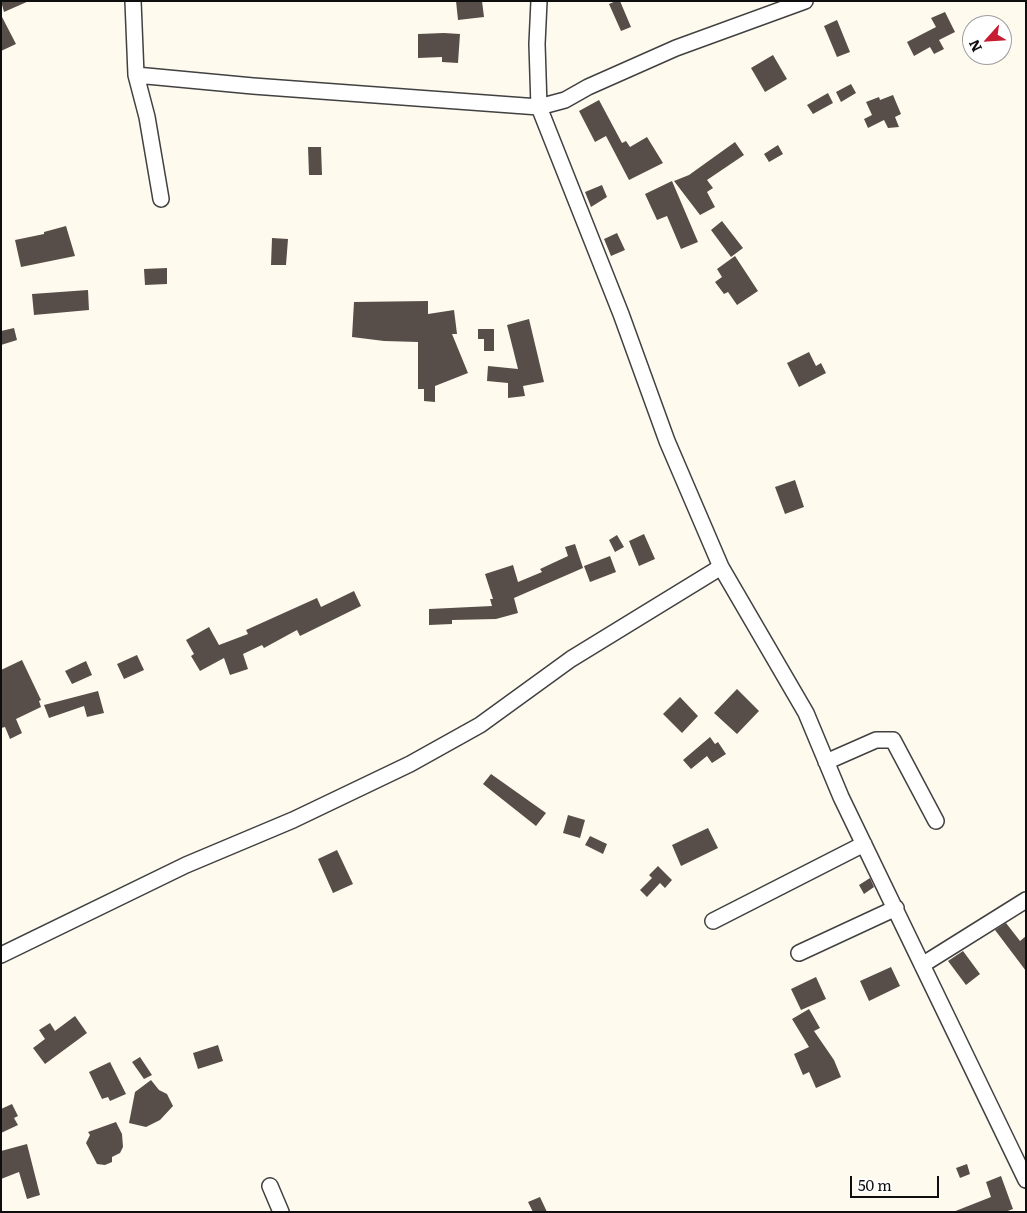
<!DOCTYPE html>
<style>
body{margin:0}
#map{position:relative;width:1027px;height:1213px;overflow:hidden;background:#fffaee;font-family:Literata,serif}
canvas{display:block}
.frame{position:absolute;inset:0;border:2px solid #0e0e0e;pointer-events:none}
.north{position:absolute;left:962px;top:15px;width:50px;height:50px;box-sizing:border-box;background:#fff;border:1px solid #9f9f9f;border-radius:50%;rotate:244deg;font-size:14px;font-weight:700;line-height:20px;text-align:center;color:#0e0e0e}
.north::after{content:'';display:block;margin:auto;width:18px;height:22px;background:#c71d32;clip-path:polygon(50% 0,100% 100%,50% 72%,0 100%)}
.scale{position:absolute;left:850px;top:1176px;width:89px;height:22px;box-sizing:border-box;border:2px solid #0e0e0e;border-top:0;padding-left:6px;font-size:15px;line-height:18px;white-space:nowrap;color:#0e0e0e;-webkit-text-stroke:4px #fff;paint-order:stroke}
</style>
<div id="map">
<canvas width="1027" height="1213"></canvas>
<div class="frame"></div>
<div class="north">N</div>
<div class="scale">50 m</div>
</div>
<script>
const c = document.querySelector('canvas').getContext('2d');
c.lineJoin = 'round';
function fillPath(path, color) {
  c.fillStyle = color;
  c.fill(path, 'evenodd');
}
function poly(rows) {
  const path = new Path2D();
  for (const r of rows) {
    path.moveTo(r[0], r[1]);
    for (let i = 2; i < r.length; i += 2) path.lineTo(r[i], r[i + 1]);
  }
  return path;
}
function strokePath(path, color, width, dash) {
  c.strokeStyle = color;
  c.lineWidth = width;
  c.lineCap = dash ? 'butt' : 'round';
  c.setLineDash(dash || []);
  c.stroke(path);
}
fillPath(poly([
 [1,1,29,1,4,12],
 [456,1,482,1,484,17,458,20],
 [616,1,620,1,631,27,621,31,609,4],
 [945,12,955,32,939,40,944,49,934,54,930,47,914,56,907,42,936,27,931,18],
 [1,15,16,44,1,51],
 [837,20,850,52,837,57,824,26],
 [444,33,460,34,458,63,442,62,442,57,418,58,418,34],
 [773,55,787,79,765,92,751,68],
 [851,84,856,93,841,102,836,92],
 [828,93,833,103,813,114,807,105],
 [893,95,901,114,895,117,899,127,888,128,884,120,868,128,864,119,872,115,866,102,879,97,880,100],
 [599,100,622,143,626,141,630,147,647,137,663,163,629,180,606,136,595,142,579,111],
 [735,142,744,155,707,180,713,188,707,192,715,207,700,215,674,181,689,175],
 [778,145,783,154,769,162,764,154],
 [308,147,321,147,322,175,309,175],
 [672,181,698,242,681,249,667,216,657,220,645,194],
 [602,185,607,197,591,207,585,192],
 [722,221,743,248,731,257,711,230],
 [66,226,75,256,21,267,15,240,44,234,44,232],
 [617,233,625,250,611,256,604,239],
 [272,238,288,239,286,265,271,265],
 [735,256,758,291,737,305,728,292,724,294,715,282,722,277,717,269],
 [167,268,167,284,145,285,144,269],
 [88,290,89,310,34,315,32,294],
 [428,301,428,314,454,310,457,334,452,334,468,373,435,386,435,402,424,401,424,389,418,389,418,342,384,341,352,337,354,302],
 [529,319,544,382,523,386,525,396,508,398,508,383,487,381,488,366,518,369,507,325],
 [14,328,17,340,1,345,1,331],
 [478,329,494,329,494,351,484,351,484,339,478,339],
 [809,352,816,366,821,363,826,373,799,387,787,363],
 [795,480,804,507,785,514,775,487],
 [644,534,655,559,639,566,629,541],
 [617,535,624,547,615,552,609,540],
 [575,544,583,568,514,598,518,613,496,619,452,620,452,624,429,625,429,609,492,606,490,599,493,599,485,574,513,565,518,582,542,572,540,569,568,556,565,547],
 [610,556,616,572,590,582,584,566],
 [354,591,361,606,300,636,297,630,264,648,262,645,243,654,248,669,230,675,224,658,200,671,191,656,194,654,186,640,209,627,219,645,248,634,246,630,317,598,321,607],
 [137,655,144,670,124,679,117,664],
 [22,660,41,700,39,701,41,707,16,719,22,733,10,739,5,727,1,728,1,670],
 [86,661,92,675,72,684,65,671],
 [737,689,759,711,737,734,714,713],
 [98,691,104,713,87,717,84,706,49,718,44,705],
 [680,697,698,716,682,733,663,714],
 [710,737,715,744,718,742,726,754,712,763,707,756,691,769,683,760],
 [491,774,546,813,536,826,483,784],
 [568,815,585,820,580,838,563,833],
 [708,828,718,848,681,866,672,845],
 [590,836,607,844,603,854,585,845],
 [337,850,353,884,333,893,318,859],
 [658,866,672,880,665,888,660,883,647,897,640,890,652,878,649,875],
 [870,878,874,887,864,894,859,885],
 [1006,923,1020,941,1026,936,1026,971,995,930],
 [963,951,980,974,966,985,948,961],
 [891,967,900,986,869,1001,860,981],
 [816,977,826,999,801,1010,791,989],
 [809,1009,820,1028,814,1031,834,1060,841,1077,816,1088,809,1072,803,1075,794,1054,809,1047,792,1019],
 [75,1016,87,1033,45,1064,33,1048,45,1039,39,1030,50,1023,55,1031],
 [218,1045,223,1061,198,1069,193,1053],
 [140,1057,152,1075,144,1079,132,1062],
 [110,1062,126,1094,110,1101,108,1097,102,1099,89,1072],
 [151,1080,159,1090,167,1094,173,1106,160,1120,146,1127,129,1123,135,1092],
 [12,1104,18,1116,14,1118,18,1125,1,1133,1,1109],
 [116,1122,122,1134,123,1147,120,1153,112,1157,112,1162,105,1165,97,1164,86,1143,90,1135,88,1132],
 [27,1144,40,1195,27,1199,19,1172,1,1179,1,1151],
 [967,1164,970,1174,960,1178,956,1168],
 [1001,1176,1013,1209,1005,1212,953,1212,991,1197,986,1182],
 [540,1197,547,1212,533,1212,528,1202]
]), '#574e49');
const minor = poly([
 [133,1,136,75,147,117,161,199],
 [539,1,537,44,539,107,621,314,667,441,721,567,806,713,841,797,1026,1180],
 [136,75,253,86,539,107,565,100,588,87,676,48,805,1],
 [826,762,876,740,893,740,936,821],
 [713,921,864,844],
 [799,953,896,908],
 [1,955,186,865,293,820,410,764,480,725,571,659,721,567],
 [922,965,1026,900],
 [270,1186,281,1212]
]);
strokePath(minor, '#414141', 18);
strokePath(minor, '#fff', 15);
</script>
